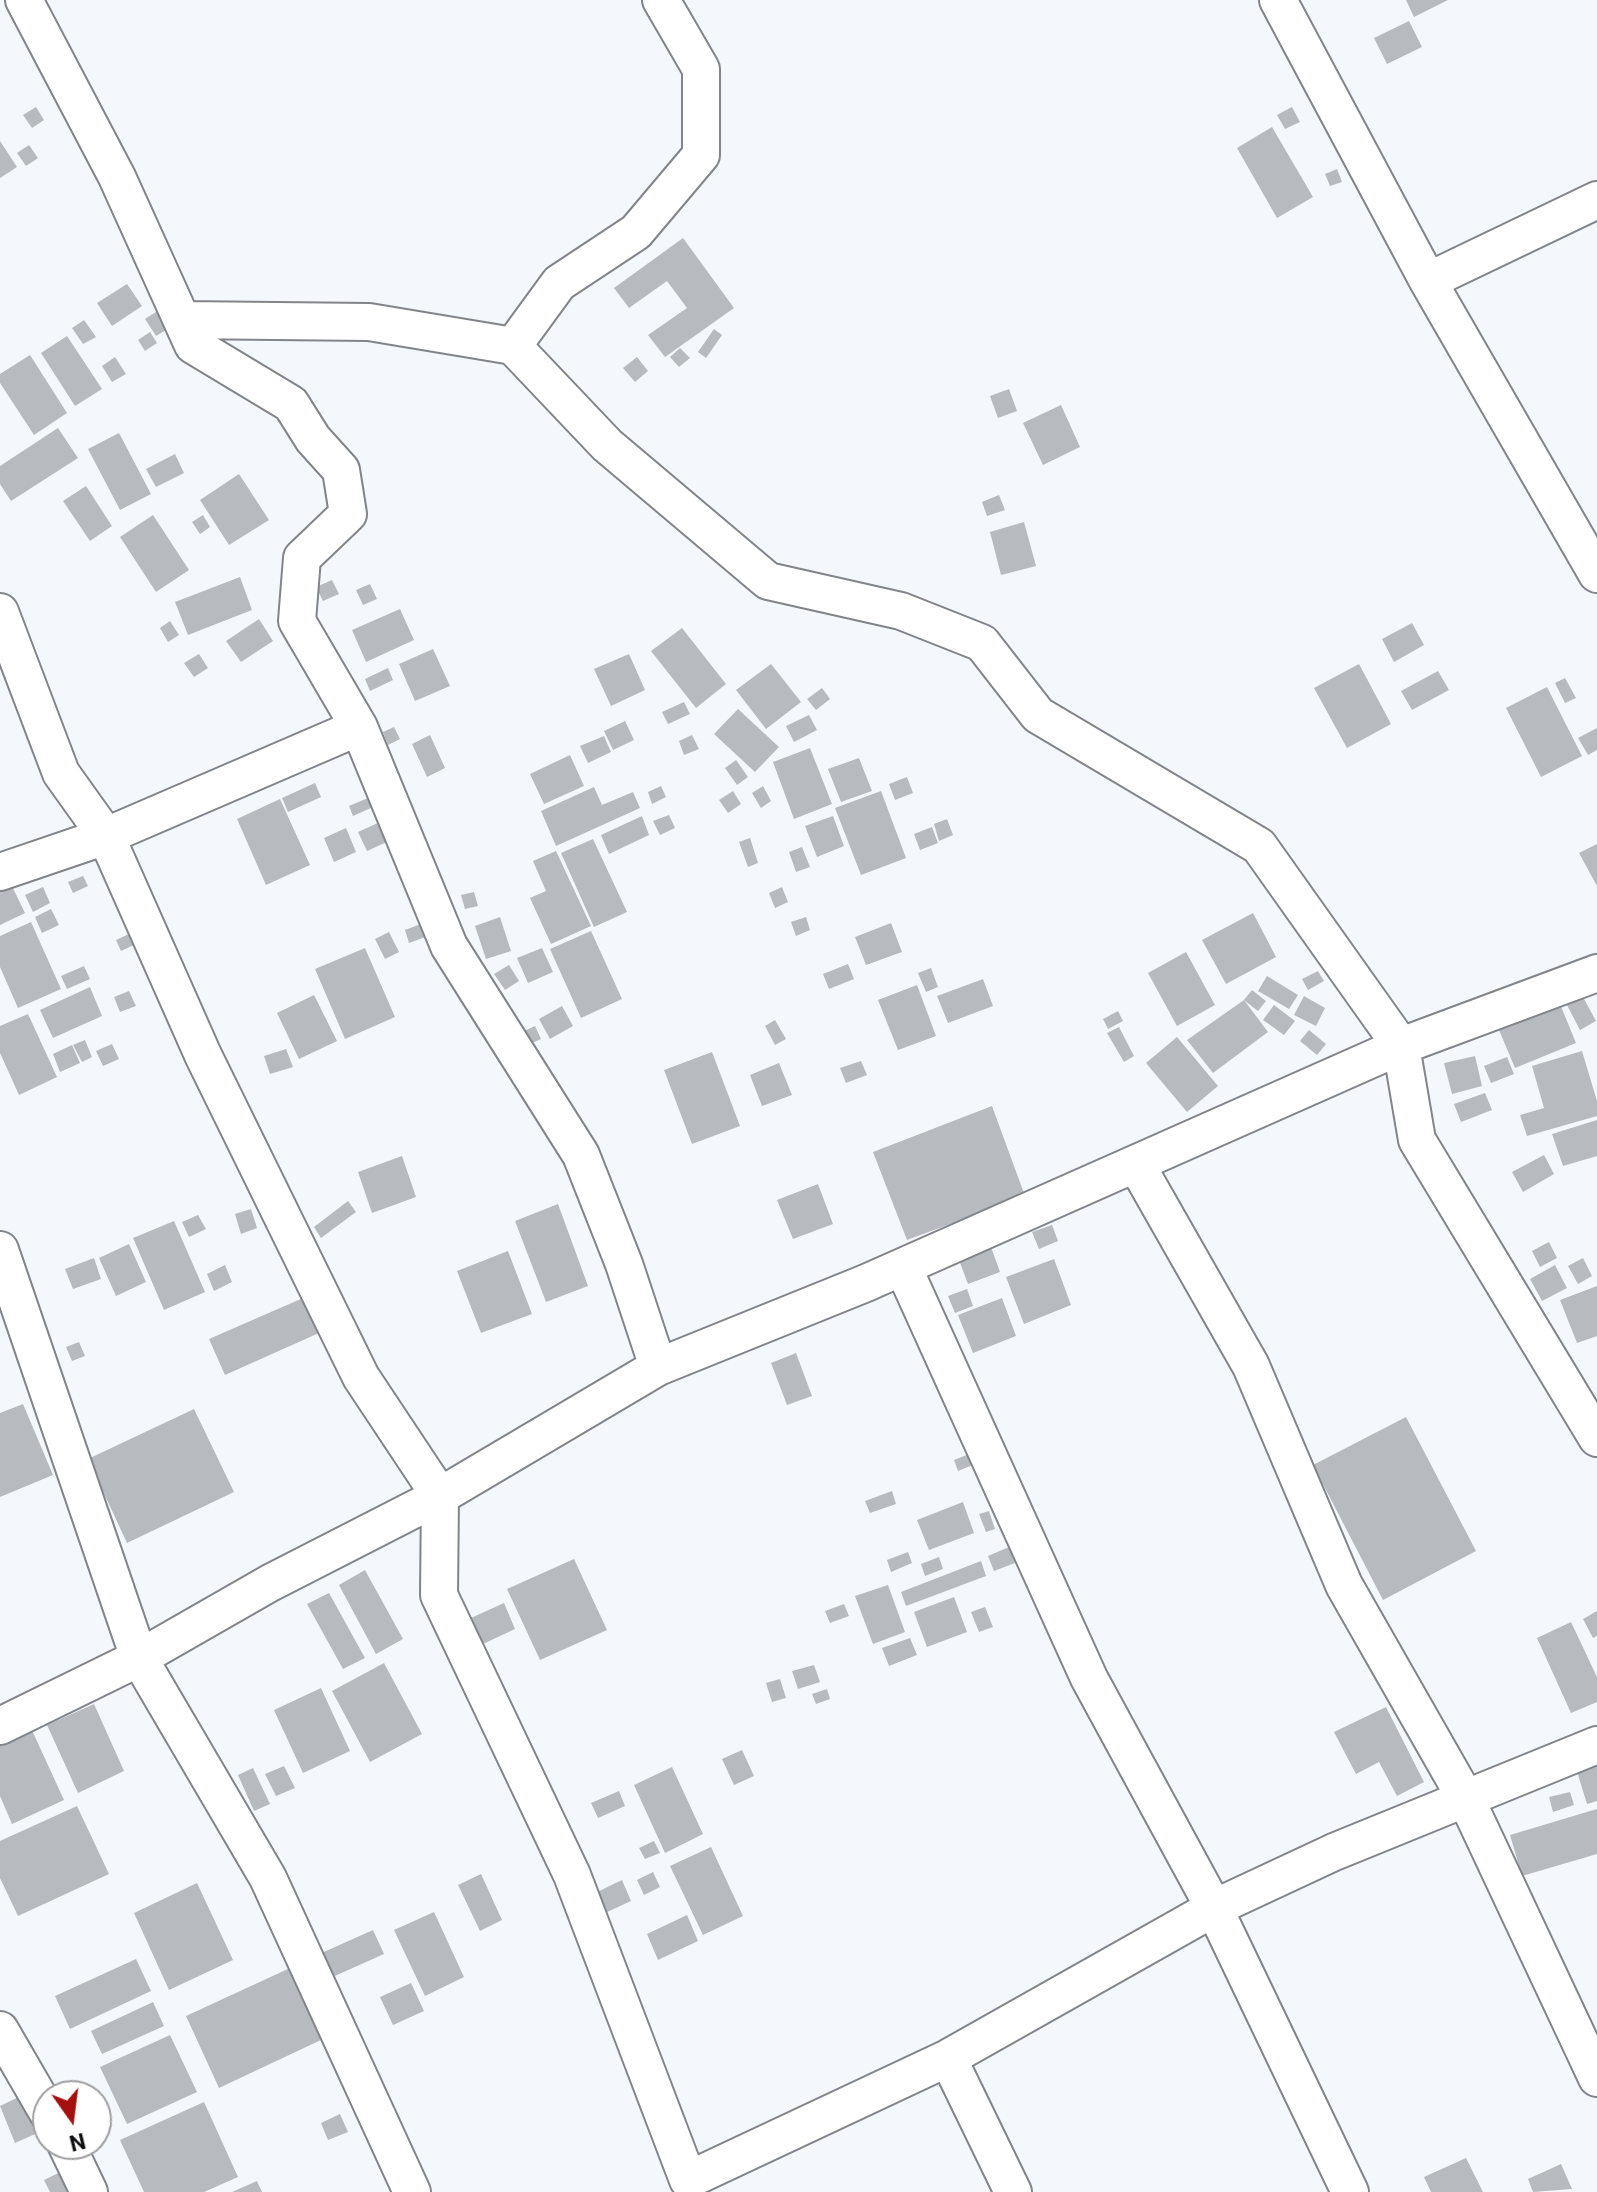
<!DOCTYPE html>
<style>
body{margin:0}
#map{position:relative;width:1597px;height:2192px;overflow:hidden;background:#f4f7fc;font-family:Roboto,sans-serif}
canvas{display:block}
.north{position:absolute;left:32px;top:2080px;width:80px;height:80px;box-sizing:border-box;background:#fff;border:2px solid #9f9fa0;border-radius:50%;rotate:166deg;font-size:22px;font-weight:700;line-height:32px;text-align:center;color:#0e0f11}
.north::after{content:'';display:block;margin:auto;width:28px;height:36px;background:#a5100f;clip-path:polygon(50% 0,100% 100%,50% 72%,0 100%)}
</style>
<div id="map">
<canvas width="1597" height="2192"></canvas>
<div class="north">N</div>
</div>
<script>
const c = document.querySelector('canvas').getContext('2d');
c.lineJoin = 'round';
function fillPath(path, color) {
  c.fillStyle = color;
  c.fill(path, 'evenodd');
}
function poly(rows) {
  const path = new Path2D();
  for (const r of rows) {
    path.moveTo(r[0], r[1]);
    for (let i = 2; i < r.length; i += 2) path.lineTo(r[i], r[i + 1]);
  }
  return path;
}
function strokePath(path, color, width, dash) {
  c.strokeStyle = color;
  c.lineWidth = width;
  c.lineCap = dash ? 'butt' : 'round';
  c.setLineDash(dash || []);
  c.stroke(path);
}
fillPath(poly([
 [1406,0,1448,0,1414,17],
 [1409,21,1422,47,1387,64,1374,38],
 [36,107,44,120,32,128,23,115],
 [1292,107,1300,122,1285,129,1277,115],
 [1272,127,1313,197,1277,218,1237,148],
 [0,141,17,167,0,178],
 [29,145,38,158,26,166,17,153],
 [1337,169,1342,182,1330,186,1325,174],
 [683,238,734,308,665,357,648,335,687,308,667,281,629,308,614,288],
 [127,284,142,306,112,326,97,303],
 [159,310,171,327,156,336,145,319],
 [84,320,96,337,83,344,72,328],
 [714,329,722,335,706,358,698,352],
 [150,332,157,343,145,351,138,340],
 [67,336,102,389,75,406,41,353],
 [680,348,690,358,679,367,670,357],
 [30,355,67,413,34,435,0,383,0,374],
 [115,357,126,374,112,382,102,366],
 [637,357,648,371,635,382,623,368],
 [1009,389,1017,411,998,418,990,396],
 [1061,405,1080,447,1043,465,1023,423],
 [58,428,78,458,11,501,0,484,0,466],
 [119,433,151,494,120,510,88,449],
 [175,454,184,473,156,487,146,469],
 [239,474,269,520,229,545,200,500],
 [86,486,112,526,90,541,63,501],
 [999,495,1005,510,987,516,982,502],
 [153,515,189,570,156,592,120,537],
 [203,515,210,527,200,534,192,522],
 [1024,522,1036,566,1001,575,990,532],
 [240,577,252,610,188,635,175,602],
 [332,580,339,594,323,601,316,587],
 [370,584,377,599,363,605,356,590],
 [400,609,414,640,366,662,352,630],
 [259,619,273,641,241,662,226,641],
 [170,621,179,635,168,642,160,628],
 [1412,623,1424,645,1394,662,1382,639],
 [682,628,726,684,696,708,651,651],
 [433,649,450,686,415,701,399,664],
 [199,654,208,668,194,677,184,663],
 [629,654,645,690,611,706,594,669],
 [771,664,801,702,766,729,736,690],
 [1359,664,1391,724,1347,748,1314,688],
 [388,668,393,680,370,691,365,679],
 [1438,671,1449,690,1412,710,1401,691],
 [1565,678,1576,698,1565,703,1555,683],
 [1547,687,1582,756,1541,777,1506,708],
 [822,688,830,699,816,710,807,699],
 [684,702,690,714,668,724,662,712],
 [738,709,779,747,755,772,714,734],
 [809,715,817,730,794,742,786,726],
 [625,721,634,740,613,750,604,731],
 [394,727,400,739,388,745,383,732],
 [1597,728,1597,750,1588,755,1578,738],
 [430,735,445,768,427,777,412,744],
 [692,735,699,749,684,755,679,741],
 [604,736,611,752,588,763,580,746],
 [810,748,832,804,794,819,773,762],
 [570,755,584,786,544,804,530,774],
 [859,758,872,791,841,802,828,769],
 [736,760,748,777,737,785,725,768],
 [907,777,913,793,895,800,889,784],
 [315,783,321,797,288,812,282,798],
 [661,786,666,797,652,804,648,792],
 [763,786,771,801,761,808,752,793],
 [594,787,602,805,633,792,640,808,556,846,541,811],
 [733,791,741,804,728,813,719,800],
 [881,791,906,858,861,875,835,808],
 [368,798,373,807,353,816,349,806],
 [280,799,310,865,266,885,237,819],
 [669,815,675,828,660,835,653,821],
 [642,816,649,835,609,854,601,835],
 [833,816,844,846,817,857,805,826],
 [947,819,953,835,939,841,934,824],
 [380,822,389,841,367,851,358,832],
 [932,827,938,843,920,850,914,834],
 [346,828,356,852,334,862,324,838],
 [750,838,758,863,748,867,739,842],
 [593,839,627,912,594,927,561,853],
 [1597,844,1597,886,1579,853],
 [802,847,810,867,796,872,789,852],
 [556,851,591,926,551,944,530,898,546,891,533,861],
 [83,876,88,886,73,893,68,882],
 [12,886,25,913,0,925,0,891],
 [43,887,50,903,33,912,25,895],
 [782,887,788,902,775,908,769,893],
 [474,892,478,906,465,909,461,895],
 [51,909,59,925,42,933,35,917],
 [1253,913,1276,957,1226,984,1202,940],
 [500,917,511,951,486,959,475,926],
 [806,917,810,930,796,936,791,922],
 [31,922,61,989,18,1008,0,967,0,936],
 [426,922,431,935,409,943,405,930],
 [891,923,902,952,866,965,855,937],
 [591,931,622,999,581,1018,550,949],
 [389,932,399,952,385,959,375,939],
 [131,933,136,944,121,951,116,940],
 [365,948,395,1017,345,1039,315,969],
 [542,948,553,972,528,983,517,958],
 [1186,952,1215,1005,1177,1026,1148,973],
 [848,964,854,979,829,989,823,974],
 [509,965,519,981,505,990,494,974],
 [84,966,90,979,67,989,61,976],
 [931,968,938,987,926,992,918,973],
 [1318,971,1324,981,1308,990,1302,979],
 [1267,976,1298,995,1289,1009,1258,991],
 [983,979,993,1006,948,1023,937,996],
 [917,985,936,1036,898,1050,878,1000],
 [90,987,102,1016,53,1038,40,1010],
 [1252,990,1266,1001,1258,1011,1244,1000,1268,1032,1213,1073,1187,1040,1244,1000],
 [129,991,136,1006,120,1012,114,997],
 [314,995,337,1041,299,1059,277,1013],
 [1304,996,1325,1008,1316,1026,1294,1015],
 [1583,997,1596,1021,1580,1030,1567,1005],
 [1560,1004,1576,1043,1515,1068,1499,1030],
 [1274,1005,1295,1021,1284,1035,1263,1020],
 [562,1006,573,1026,550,1039,539,1019],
 [1118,1011,1123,1021,1108,1029,1103,1019],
 [28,1014,57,1077,19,1095,0,1053,0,1026],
 [775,1020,786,1039,775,1045,765,1026],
 [535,1026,541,1039,528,1045,522,1032],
 [1119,1027,1134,1056,1124,1062,1107,1033],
 [1309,1030,1326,1044,1317,1055,1300,1041],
 [1177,1037,1218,1086,1187,1112,1146,1063],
 [85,1040,92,1057,82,1062,73,1045],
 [112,1044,119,1059,103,1066,96,1051],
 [72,1045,80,1063,60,1072,53,1054],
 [286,1049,293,1067,270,1074,264,1056],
 [1582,1051,1597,1101,1597,1116,1527,1136,1520,1115,1544,1108,1532,1066],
 [712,1052,740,1126,692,1144,664,1070],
 [1475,1056,1482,1086,1452,1094,1444,1063],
 [1507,1057,1514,1074,1491,1083,1484,1066],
 [861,1061,867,1075,846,1083,840,1068],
 [779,1063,792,1095,762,1106,750,1075],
 [1485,1093,1492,1110,1461,1122,1454,1104],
 [992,1106,1025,1196,907,1240,873,1152],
 [1597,1120,1597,1156,1563,1166,1552,1134],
 [1544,1155,1554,1174,1523,1192,1512,1172],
 [402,1156,416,1197,372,1213,358,1172],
 [818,1184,833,1224,793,1239,777,1200],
 [348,1201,356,1212,321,1238,314,1227],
 [558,1204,588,1286,546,1302,515,1221],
 [251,1209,257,1228,241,1234,235,1214],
 [198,1215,206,1229,189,1237,182,1222],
 [174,1221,205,1292,164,1310,133,1238],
 [1052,1225,1058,1241,1039,1249,1032,1232],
 [1549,1242,1557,1258,1540,1267,1532,1251],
 [129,1244,146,1282,116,1296,99,1258],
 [991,1247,1000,1272,968,1284,959,1260],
 [508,1251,532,1314,481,1333,457,1271],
 [94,1258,101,1279,73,1289,65,1269],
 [1583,1258,1592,1276,1578,1284,1568,1266],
 [1054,1259,1071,1305,1024,1324,1006,1277],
 [225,1265,232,1282,214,1291,207,1274],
 [1555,1265,1567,1288,1542,1301,1530,1279],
 [1597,1286,1597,1336,1577,1343,1560,1300],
 [967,1289,973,1306,955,1313,948,1296],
 [303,1298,319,1333,225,1375,209,1339],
 [1002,1298,1016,1336,973,1353,958,1315],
 [79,1342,85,1356,72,1361,66,1347],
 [796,1353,812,1396,787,1405,771,1363],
 [23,1404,53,1475,0,1497,0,1413],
 [194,1409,234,1492,127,1543,88,1459],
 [1406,1417,1476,1551,1383,1600,1313,1465],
 [969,1454,973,1465,958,1471,954,1460],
 [892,1491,896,1504,870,1513,865,1501],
 [963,1502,974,1533,929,1550,917,1520],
 [989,1511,995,1529,986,1532,979,1514],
 [1009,1547,1015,1563,994,1571,988,1556],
 [908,1552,912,1563,891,1572,887,1560],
 [939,1557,943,1569,925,1576,921,1564],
 [574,1559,607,1630,540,1660,507,1589],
 [981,1561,986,1576,906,1606,901,1592],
 [365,1570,403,1639,376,1654,339,1585],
 [888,1585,905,1632,873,1644,855,1596],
 [329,1593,365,1658,343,1669,307,1604],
 [954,1597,967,1632,927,1647,914,1612],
 [504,1603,515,1629,483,1644,471,1618],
 [844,1604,849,1616,830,1623,825,1611],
 [985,1607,993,1627,979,1632,971,1612],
 [1597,1611,1597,1636,1593,1638,1583,1619],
 [1571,1622,1597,1677,1597,1702,1571,1713,1537,1638],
 [910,1638,917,1655,889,1666,882,1648],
 [384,1663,422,1734,370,1762,332,1691],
 [814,1665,820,1682,798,1689,792,1671],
 [780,1679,786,1698,772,1702,766,1683],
 [321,1688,350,1751,303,1773,274,1710],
 [827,1689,830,1699,816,1704,812,1694],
 [94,1704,124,1771,78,1793,47,1725],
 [1386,1707,1424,1782,1397,1796,1379,1762,1356,1774,1334,1732],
 [30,1726,64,1800,12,1824,0,1796,0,1740],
 [742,1750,754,1776,734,1785,722,1759],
 [1597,1759,1597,1801,1587,1804,1575,1765],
 [284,1766,295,1788,276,1796,265,1774],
 [672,1767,703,1834,665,1853,634,1785],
 [253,1768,270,1804,254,1811,238,1775],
 [619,1791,625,1806,598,1818,591,1803],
 [1570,1792,1574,1805,1553,1812,1549,1797],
 [77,1806,109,1874,18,1916,0,1878,0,1841],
 [1597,1809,1597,1854,1522,1876,1510,1835],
 [654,1841,660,1853,645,1859,639,1848],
 [711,1847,743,1916,703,1935,670,1866],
 [653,1872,660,1887,644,1895,637,1880],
 [481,1874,502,1920,480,1931,458,1885],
 [622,1880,631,1901,605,1913,595,1893],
 [197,1883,233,1960,169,1990,134,1913],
 [434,1912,464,1977,425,1996,394,1930],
 [687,1915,698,1941,658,1960,647,1934],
 [373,1930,384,1954,328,1979,317,1955],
 [136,1959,151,1991,70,2029,55,1996],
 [290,1968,323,2039,219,2088,186,2016],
 [411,1983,424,2011,393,2025,380,1997],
 [153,2002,164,2026,102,2054,91,2031],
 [170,2035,197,2092,127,2124,100,2067],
 [25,2094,42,2131,15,2143,0,2106],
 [204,2102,238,2177,204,2192,144,2192,120,2140],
 [340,2114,348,2132,328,2140,321,2123],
 [1466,2158,1483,2192,1431,2192,1424,2177],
 [1561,2164,1572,2189,1533,2192,1528,2179],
 [73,2166,85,2192,50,2192,44,2180],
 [257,2181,262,2192,232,2192]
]), '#b7babe');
const street = poly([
 [24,0,117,177,193,345,291,404,313,439,341,470,348,514,302,558,297,621,359,727],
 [1278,0,1428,281,1597,574],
 [1428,281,1597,200],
 [182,320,369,322,513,346,607,445,768,581,901,611,982,643,1038,715,1259,846,1401,1046,1417,1140,1597,1438],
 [513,346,559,283,636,232,701,155,701,69,661,0],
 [0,612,61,773,106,836,203,1055,361,1377,440,1496,658,1367,866,1283,1401,1046,1597,973],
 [0,872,106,836,359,727,449,946,581,1155,624,1264,658,1367],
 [1136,1164,1251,1366,1344,1585,1466,1799,1597,2078],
 [0,1250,139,1658,268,1878,412,2192],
 [903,1267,1089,1678,1214,1908,1350,2192],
 [0,1726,139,1658,270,1583,440,1496,439,1595,572,1875,688,2180,948,2058,1214,1908,1334,1852,1597,1745],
 [0,2030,48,2113],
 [948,2058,1013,2192],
 [66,2144,89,2192]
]);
strokePath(street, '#818488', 40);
strokePath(street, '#fff', 36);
</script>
